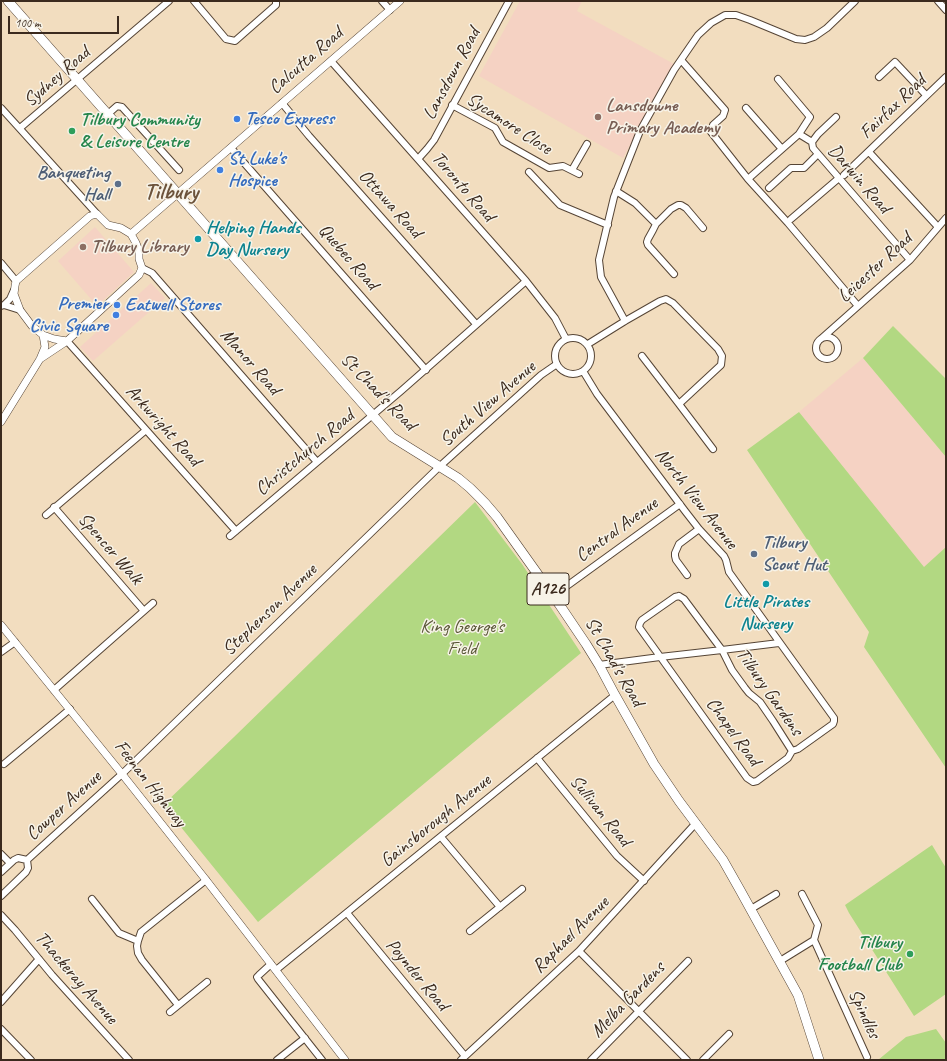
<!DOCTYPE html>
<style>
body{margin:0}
#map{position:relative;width:947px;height:1061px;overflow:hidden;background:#f2ddbf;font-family:Caveat,sans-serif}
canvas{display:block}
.frame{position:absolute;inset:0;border:2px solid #3b2a1e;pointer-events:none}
.scale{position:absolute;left:8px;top:16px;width:111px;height:18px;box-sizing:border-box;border:2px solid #3b2a1e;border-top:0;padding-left:5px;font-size:12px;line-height:14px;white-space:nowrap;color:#3b2a1e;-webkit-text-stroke:3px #f7f3e8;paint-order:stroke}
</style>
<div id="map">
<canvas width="947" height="1061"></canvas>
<div class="frame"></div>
<div class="scale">100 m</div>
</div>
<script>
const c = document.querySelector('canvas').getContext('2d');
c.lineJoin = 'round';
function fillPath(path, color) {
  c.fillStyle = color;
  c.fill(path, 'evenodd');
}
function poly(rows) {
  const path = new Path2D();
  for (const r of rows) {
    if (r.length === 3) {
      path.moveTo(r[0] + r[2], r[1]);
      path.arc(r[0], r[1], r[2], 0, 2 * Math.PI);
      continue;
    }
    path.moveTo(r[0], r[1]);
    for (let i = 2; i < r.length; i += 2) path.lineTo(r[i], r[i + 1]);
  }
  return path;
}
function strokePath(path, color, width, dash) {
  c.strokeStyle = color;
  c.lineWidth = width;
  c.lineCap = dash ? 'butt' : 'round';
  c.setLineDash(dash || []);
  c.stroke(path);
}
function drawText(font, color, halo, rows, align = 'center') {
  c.font = font + ' Caveat,sans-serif';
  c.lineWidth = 3;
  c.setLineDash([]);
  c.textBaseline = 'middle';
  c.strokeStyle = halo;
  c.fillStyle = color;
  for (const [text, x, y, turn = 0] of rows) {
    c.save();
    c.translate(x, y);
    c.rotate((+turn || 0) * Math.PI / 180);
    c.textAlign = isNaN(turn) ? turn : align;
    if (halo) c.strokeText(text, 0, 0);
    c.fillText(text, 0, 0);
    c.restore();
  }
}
fillPath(poly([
 [520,1,582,1,577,11,674,64,623,158,479,76],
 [95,227,134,272,97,306,58,261],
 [151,283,165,298,93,361,80,347],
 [863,358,946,457,946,547,924,568,799,412]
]), '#f5d2c3');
fillPath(poly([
 [893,326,946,379,946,457,863,358],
 [799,412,924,567,946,547,946,768,864,647,869,632,747,450],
 [475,502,522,564,581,653,258,922,163,805,234,737],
 [932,845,946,868,946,994,914,1016,849,913,845,905],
 [936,1029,946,1043,946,1060,878,1060,906,1037]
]), '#b2d882');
const minor = poly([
 [194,1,226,39,235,41,276,5,276,1],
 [382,1,390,10],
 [938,1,946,10],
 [681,60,725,110,723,116,713,125,711,132,748,179,788,223,858,306],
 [331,61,526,281,555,318,566,339],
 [879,77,895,62,926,95],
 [778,79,810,117,799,134],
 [282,103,309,136,476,324],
 [452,105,495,128,503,142,549,168,563,166,579,174],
 [1,108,97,214],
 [746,108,782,149],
 [108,114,117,106,122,107,179,170],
 [836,117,818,134,812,142,813,148,910,260],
 [20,128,169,1],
 [231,148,426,370],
 [869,152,938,227],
 [418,159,427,149,434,140,509,1],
 [572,170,587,144],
 [529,172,560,205,608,225],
 [844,175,946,77],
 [748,179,799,134,812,142],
 [769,188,791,168,804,168,818,154],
 [616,191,635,203,656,224],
 [791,219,839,178],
 [1,263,16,281],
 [142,268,152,273,317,462],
 [674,274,648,245,647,242,648,239,653,230,656,224,671,209,678,205,681,205,686,208,703,228],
 [4,305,10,299,14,290],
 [1,306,4,305,20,310],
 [625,321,601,277,599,260,614,197,640,131,674,70,698,35,711,23,725,15,736,15,750,20,796,39,805,40,814,37,827,28,855,1],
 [827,348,11],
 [573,356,18],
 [822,338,910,260,946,218],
 [67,341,236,531],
 [588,344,625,321,660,301,666,299,673,303,718,349,722,356,721,365,679,404],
 [642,356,679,404,713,449],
 [583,371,597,394,685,511,699,529,724,556,726,560,729,572,834,718,834,721,833,724,798,749,792,751],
 [54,507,144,611],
 [46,515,146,430],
 [230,536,401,391,526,281],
 [687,575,676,560,675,556,675,553,679,544,699,529],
 [553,596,680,504],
 [679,596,684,599,722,650,732,670,745,688,749,693,760,702,773,721,792,751,788,758,757,781,753,782,747,778,639,627,640,623,642,620,675,597,679,596],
 [1,652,15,642],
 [599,665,660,657,722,650,779,643],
 [54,690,153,603],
 [537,758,617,856,644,881],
 [4,764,70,709],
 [441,837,500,907],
 [1,854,10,863],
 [27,860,122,774,439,467,541,375,557,364],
 [1,872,14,860,18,858,27,860],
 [1,896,26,872,28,868,27,860],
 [92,899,119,933,138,941],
 [751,909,776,894],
 [347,913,465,1056],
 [1,915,15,930,52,975,129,1060],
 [470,931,522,889],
 [814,940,867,1057],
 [579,951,687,1060],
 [780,961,814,940,818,925,802,894],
 [271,964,259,975,257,977,258,979,322,1060],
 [276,970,615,695],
 [1,1002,39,959],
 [178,1005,142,960,138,953,137,946,138,941,141,932,206,880],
 [170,1012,207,982],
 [1,1029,31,1060],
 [277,1060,305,1038],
 [461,1060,579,951,696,823],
 [591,1060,688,961],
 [703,1060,729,1034]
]);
const tertiary = poly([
 [131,234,400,1],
 [40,359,67,341,139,275,142,268,139,259,139,251,136,243,131,234,121,228,108,225,97,214,90,216,16,281,15,286,14,294,20,310,32,326,43,335,54,339,67,341],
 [1,422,40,359,45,347,43,335],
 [1,625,122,774,206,880,345,1060]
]);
const primary = poly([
 [8,1,392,437,458,478,470,488,485,503,497,517,559,604,586,644,599,665,615,695,654,764,679,801,723,860,740,890,798,995,819,1060]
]);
strokePath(minor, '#564536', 8);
strokePath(tertiary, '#564536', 8);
strokePath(primary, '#564536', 10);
strokePath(minor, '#fff', 6);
strokePath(tertiary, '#fff', 7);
strokePath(primary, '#fff', 9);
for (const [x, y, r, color] of [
 [598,117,4,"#8d6e63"],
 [237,119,4,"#3f7fe0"],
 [72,131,4,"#2e9e5b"],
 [220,170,4,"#3f7fe0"],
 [118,184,4,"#5c6f8a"],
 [198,239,4,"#0f9aa8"],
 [83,247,4,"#8d6e63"],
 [117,305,4,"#3f7fe0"],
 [116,315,4,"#3f7fe0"],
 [754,554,4,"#5c6f8a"],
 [766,584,4,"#0f9aa8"],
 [910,954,4,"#2e9e5b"]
]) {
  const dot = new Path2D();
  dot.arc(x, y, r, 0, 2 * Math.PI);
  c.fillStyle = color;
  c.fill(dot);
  strokePath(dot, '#f7f3e8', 1.5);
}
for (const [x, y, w] of [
 [548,589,42]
]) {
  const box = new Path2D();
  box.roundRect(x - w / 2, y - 16, w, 32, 3);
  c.fillStyle = '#f7f3e8';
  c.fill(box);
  strokePath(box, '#3b2a1e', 1);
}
drawText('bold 18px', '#3b2a1e', null, [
 ["A126",548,589]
]);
drawText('19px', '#3b2a1e', '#f7f3e8', [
 ["Calcutta Road",306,61,-41],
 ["Lansdown Road",452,74,-62],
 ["Sydney Road",57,77,-41],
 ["Fairfax Road",893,107,-44],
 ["Sycamore Close",509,124,33],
 ["Darwin Road",859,179,49],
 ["Toronto Road",463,187,49],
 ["Ottawa Road",390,204,48],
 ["Quebec Road",348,257,49],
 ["Leicester Road",875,268,-43],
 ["Manor Road",250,362,49],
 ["St Chad's Road",378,392,46],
 ["South View Avenue",488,404,-41],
 ["Arkwright Road",163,426,48],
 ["Christchurch Road",305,453,-40],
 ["North View Avenue",696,499,52],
 ["Central Avenue",617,530,-36],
 ["Spencer Walk",110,549,49],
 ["Stephenson Avenue",270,610,-44],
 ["St Chad's Road",614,662,60],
 ["Tilbury Gardens",769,692,55],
 ["Chapel Road",733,732,54],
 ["Feenan Highway",150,784,52],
 ["Cowper Avenue",64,806,-42],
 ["Sullivan Road",600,811,51],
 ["Gainsborough Avenue",436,821,-39],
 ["Raphael Avenue",571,935,-45],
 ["Poynder Road",417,975,50],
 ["Thackeray Avenue",76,978,49],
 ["Melba Gardens",628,1000,-46],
 ["Spindles",864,1014,65]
]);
drawText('bold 19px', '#785e54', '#f7f3e8', [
 ["Lansdowne",606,106],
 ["Primary Academy",606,128],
 ["Tilbury Library",91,247]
], 'left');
drawText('bold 19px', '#366cbe', '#f7f3e8', [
 ["Tesco Express",245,119],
 ["St Luke's",228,159],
 ["Hospice",228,181],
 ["Premier",108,304,"right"],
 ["Civic Square",108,326,"right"],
 ["Eatwell Stores",125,305]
], 'left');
drawText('bold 19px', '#27864d', '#f7f3e8', [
 ["Tilbury Community",80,120],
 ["& Leisure Centre",80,142],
 ["Tilbury",902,943,"right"],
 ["Football Club",902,965,"right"]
], 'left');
drawText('bold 19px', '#4e5e75', '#f7f3e8', [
 ["Banqueting",110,173],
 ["Hall",110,195],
 ["Tilbury",762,543,"left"],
 ["Scout Hut",762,565,"left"]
], 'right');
drawText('bold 19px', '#0d838f', '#f7f3e8', [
 ["Helping Hands",206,228],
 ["Day Nursery",206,250],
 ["Little Pirates",766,602,"center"],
 ["Nursery",766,624,"center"]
], 'left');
drawText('19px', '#595637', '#f7f3e8', [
 ["King George's",462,627],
 ["Field",462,649]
]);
drawText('bold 23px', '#6c533b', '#f7f3e8', [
 ["Tilbury",171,193]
]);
</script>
